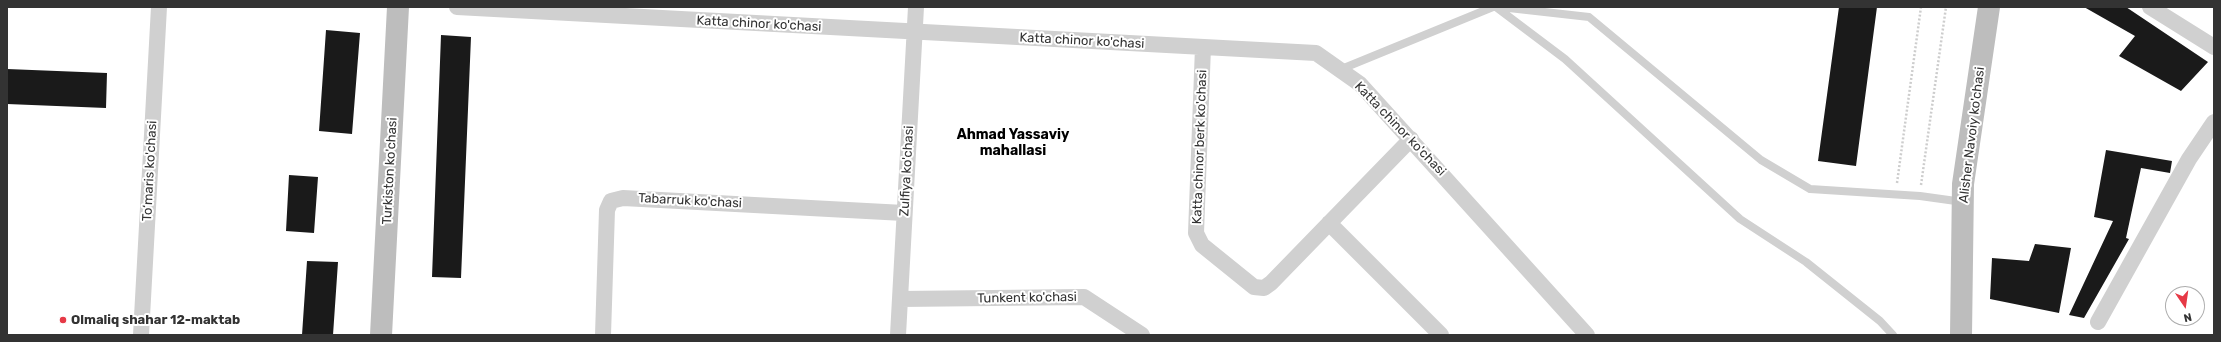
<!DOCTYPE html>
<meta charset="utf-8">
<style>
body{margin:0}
#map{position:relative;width:2221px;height:342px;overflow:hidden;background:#fff;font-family:Rubik,sans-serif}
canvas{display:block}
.frame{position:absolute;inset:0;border:8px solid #333;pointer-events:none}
.north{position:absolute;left:2165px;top:286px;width:40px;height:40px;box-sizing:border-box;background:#fff;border:1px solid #adadad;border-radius:50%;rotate:167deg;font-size:11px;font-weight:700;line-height:16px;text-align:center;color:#333}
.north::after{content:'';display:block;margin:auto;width:14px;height:18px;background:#e63946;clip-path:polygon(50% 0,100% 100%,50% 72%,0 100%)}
</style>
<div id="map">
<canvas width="2221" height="342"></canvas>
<div class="frame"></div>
<div class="north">N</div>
</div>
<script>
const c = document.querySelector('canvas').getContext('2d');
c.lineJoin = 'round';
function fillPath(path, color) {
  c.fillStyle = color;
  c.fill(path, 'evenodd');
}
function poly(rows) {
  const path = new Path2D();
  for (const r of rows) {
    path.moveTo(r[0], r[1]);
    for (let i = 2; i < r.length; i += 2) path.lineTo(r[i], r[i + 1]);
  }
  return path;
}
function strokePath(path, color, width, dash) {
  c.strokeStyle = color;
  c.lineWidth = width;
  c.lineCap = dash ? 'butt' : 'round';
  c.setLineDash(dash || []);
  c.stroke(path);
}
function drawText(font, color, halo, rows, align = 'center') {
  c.font = font + ' Rubik,sans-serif';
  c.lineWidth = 4;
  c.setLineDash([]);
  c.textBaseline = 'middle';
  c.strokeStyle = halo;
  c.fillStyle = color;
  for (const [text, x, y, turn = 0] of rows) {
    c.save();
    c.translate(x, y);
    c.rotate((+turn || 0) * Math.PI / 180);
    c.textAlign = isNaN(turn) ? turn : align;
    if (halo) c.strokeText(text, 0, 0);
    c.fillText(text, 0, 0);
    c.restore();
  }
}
fillPath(poly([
 [1839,7,1877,7,1856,166,1818,161],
 [2084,7,2126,7,2208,62,2181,91,2119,56,2135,36],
 [326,30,360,33,352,134,319,131],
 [441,35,471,37,461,278,432,277],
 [7,69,107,73,106,108,7,104],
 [2106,150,2172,161,2170,173,2141,168,2126,238,2129,239,2084,318,2069,315,2113,221,2094,217],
 [289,175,318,177,314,233,286,231],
 [2035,244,2071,248,2059,313,1990,299,1992,258,2029,261],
 [307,261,338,262,333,335,302,335]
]), '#1a1a1a');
strokePath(poly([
 [1897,183,1921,7],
 [1921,185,1946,7]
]), '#cdcdcd', 2.5, [2, 2]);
strokePath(poly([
 [1496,7,1565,59,1740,219,1806,262,1880,321,1893,335],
 [1500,7,1589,17,1761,160,1810,189,1920,196,1963,202],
 [1339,70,1493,7]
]), '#d0d0d0', 8);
strokePath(poly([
 [457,7,1316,53,1360,84,1587,335],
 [2150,7,2214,47],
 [1203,47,1196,233,1202,245,1254,287,1264,288,1271,283,1411,139],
 [1329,223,1441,335],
 [900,299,1084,297,1142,335],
 [2098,322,2189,159,2214,122],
 [141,335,159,7],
 [603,335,607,210,611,201,623,198,904,213],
 [898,335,916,7]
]), '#d0d0d0', 16);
strokePath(poly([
 [381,335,398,7],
 [1961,335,1963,184,1989,7]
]), '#bdbdbd', 22);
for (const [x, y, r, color] of [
 [63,320,4,"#e63946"]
]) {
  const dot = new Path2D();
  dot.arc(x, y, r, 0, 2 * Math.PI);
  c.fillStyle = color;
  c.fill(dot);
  strokePath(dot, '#fff', 1.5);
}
drawText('13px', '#333', '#fff', [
 ["Katta chinor ko'chasi",759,24,3],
 ["Katta chinor ko'chasi",1082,41,3],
 ["Katta chinor ko'chasi",1400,129,46],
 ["Alisher Navoiy ko'chasi",1972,135,-83],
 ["Katta chinor berk ko'chasi",1200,147,-88],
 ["To‘maris ko'chasi",150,171,-87],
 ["Turkiston ko'chasi",390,171,-87],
 ["Zulfiya ko'chasi",907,171,-87],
 ["Tabarruk ko'chasi",690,201,3],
 ["Tunkent ko'chasi",1027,298,-1]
]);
drawText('bold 13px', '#333', '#fff', [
 ["Olmaliq shahar 12-maktab",71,320]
], 'left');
drawText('bold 14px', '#000', '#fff', [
 ["Ahmad Yassaviy",1013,135],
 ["mahallasi",1013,151]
]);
</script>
